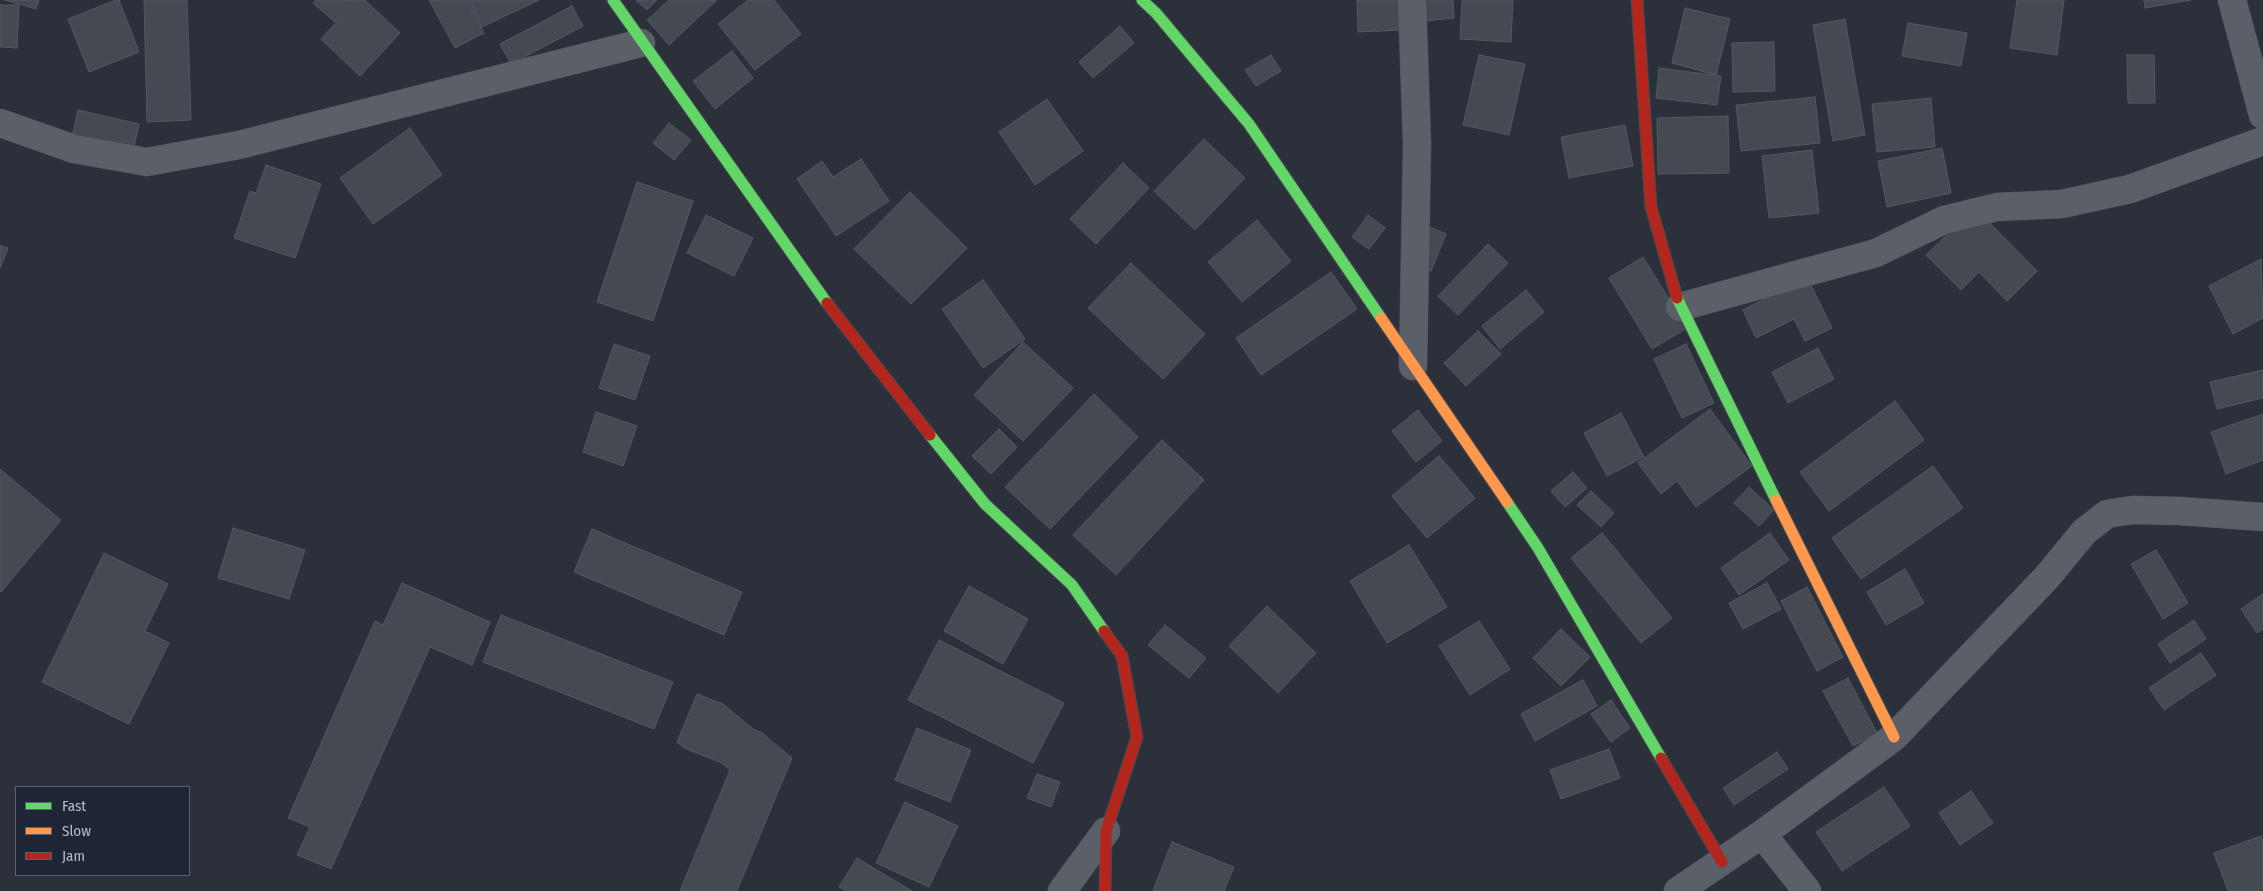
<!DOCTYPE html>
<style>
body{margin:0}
#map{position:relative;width:2263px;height:891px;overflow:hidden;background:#2b303a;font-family:"Fira Sans Condensed",sans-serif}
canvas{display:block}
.legend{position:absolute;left:15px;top:786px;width:175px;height:90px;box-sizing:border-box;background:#1e2535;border:1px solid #5a6171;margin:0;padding:6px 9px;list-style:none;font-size:15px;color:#b5bbca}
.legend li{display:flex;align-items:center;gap:10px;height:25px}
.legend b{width:25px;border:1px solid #5a6171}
</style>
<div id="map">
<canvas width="2263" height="891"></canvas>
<ul class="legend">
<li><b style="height:6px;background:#63d668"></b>Fast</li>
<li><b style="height:6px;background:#ff974d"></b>Slow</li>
<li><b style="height:6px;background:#b3261e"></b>Jam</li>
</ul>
</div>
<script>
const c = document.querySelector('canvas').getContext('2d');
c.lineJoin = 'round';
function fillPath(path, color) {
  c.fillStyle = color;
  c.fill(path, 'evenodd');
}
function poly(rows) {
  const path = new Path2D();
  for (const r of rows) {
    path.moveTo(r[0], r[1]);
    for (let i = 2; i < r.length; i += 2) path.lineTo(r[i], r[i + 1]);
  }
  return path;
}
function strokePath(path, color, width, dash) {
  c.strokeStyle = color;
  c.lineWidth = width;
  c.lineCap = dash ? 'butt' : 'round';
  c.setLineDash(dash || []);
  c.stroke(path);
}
const building = poly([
 [5,0,39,0,36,9,5,0],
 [116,0,119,0,139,52,89,72,68,19,116,0],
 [144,0,187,0,191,120,147,122,144,0],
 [316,0,355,0,335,22,313,3,316,0],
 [357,0,365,0,400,33,360,76,321,39,357,0],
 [429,0,467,0,484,33,455,48,429,0],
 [469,0,539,0,482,27,469,0],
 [636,0,657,0,647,10,636,0],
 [669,0,717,0,669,45,647,20,669,0],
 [748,0,774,0,801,34,755,70,718,24,748,0],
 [1357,0,1399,0,1401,30,1358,32,1357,0],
 [1421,0,1453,0,1454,18,1423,21,1421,0],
 [1462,0,1513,0,1511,42,1460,39,1462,0],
 [2017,0,2064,0,2057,55,2010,48,2017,0],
 [2144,0,2191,0,2145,8,2144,0],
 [0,5,19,5,17,48,0,47,0,5],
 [572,6,583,26,511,64,500,44,572,6],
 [1685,8,1730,19,1716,75,1672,63,1685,8],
 [1845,19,1865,135,1833,141,1813,25,1845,19],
 [1908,23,1967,33,1961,66,1902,56,1908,23],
 [1120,26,1134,43,1093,78,1079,62,1120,26],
 [1774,42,1775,91,1733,92,1732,43,1774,42],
 [732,51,753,78,715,109,693,81,732,51],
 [1271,55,1281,71,1256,86,1245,70,1271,55],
 [1479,55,1525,64,1509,135,1463,125,1479,55],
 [2127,55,2154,55,2155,103,2128,103,2127,55],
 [1659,68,1721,76,1717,105,1656,98,1659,68],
 [1815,97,1820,143,1741,151,1736,105,1815,97],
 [1931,98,1935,147,1877,152,1872,104,1931,98],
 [1047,99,1083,151,1035,185,999,132,1047,99],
 [78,110,139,124,131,160,70,146,78,110],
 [1728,116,1729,173,1658,174,1657,118,1728,116],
 [669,123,691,140,674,160,653,143,669,123],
 [1625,125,1633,166,1569,178,1561,137,1625,125],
 [410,128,442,175,373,224,340,178,410,128],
 [1204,139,1245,178,1195,230,1154,191,1204,139],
 [1942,148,1951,193,1887,207,1878,161,1942,148],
 [1812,150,1819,213,1769,218,1762,156,1812,150],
 [861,159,889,201,836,236,797,179,822,161,833,177,861,159],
 [1123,163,1149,188,1096,244,1070,219,1123,163],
 [266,165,321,184,295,258,234,238,250,191,256,193,266,165],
 [637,182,693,201,653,321,597,302,637,182],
 [910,192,967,248,911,304,854,249,910,192],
 [1975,208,2037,271,2007,301,1979,272,1961,290,1926,255,1975,208],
 [706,215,753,238,734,276,687,253,706,215],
 [1368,215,1385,228,1369,249,1352,237,1368,215],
 [1257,220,1291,261,1242,302,1208,262,1257,220],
 [1425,225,1446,234,1431,271,1410,262,1425,225],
 [1488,244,1508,263,1458,315,1438,296,1488,244],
 [0,245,8,248,0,268,0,245],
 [1643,257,1687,328,1652,349,1609,278,1643,257],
 [2261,259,2263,318,2233,334,2209,286,2261,259],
 [1131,263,1205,334,1163,379,1088,308,1131,263],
 [1331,272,1357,309,1261,375,1236,338,1331,272],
 [1807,277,1832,328,1805,341,1794,319,1756,338,1743,310,1807,277],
 [983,280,1025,339,983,368,942,309,983,280],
 [1526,290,1544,312,1500,349,1482,326,1526,290],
 [1478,331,1501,354,1466,386,1444,363,1478,331],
 [1023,342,1073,388,1023,441,974,395,1023,342],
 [614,344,650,356,635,400,599,388,614,344],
 [1686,344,1714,403,1682,418,1654,359,1686,344],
 [1818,348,1834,379,1788,403,1772,372,1818,348],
 [2263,370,2263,398,2217,409,2210,382,2263,370],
 [1094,394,1138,437,1050,529,1005,487,1094,394],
 [1895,401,1924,440,1829,511,1800,472,1895,401],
 [1710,409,1752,466,1696,507,1677,481,1661,494,1638,463,1710,409],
 [1418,410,1442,441,1416,462,1392,431,1418,410],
 [596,412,637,426,623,466,583,452,596,412],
 [1621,413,1644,457,1607,476,1584,433,1621,413],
 [2263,414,2263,460,2226,474,2211,432,2263,414],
 [999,429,1017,447,991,474,972,456,999,429],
 [1162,440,1204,480,1116,575,1073,535,1162,440],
 [1439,456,1475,498,1427,538,1392,496,1439,456],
 [1933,466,1963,508,1861,579,1832,538,1933,466],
 [0,469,61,520,1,592,0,591,0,469],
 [1573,472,1587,488,1565,507,1551,491,1573,472],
 [1749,487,1774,510,1759,526,1734,503,1749,487],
 [1591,491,1614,513,1601,527,1577,505,1591,491],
 [233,528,305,550,289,599,218,578,233,528],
 [592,529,742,592,724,635,574,572,592,529],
 [1602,533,1672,618,1641,643,1571,558,1602,533],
 [1770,533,1789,560,1739,595,1721,568,1770,533],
 [1409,545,1447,607,1387,643,1350,581,1409,545],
 [2156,550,2188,603,2163,619,2131,564,2156,550],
 [104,553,168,584,145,631,169,643,129,724,42,682,104,553],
 [1905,569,1924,603,1886,625,1867,592,1905,569],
 [402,583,490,622,472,665,430,647,331,869,297,855,310,827,288,818,375,621,383,625,402,583],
 [1767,583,1781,609,1743,629,1729,603,1767,583],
 [969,586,1028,619,1003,664,944,631,969,586],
 [1807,587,1843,657,1817,671,1781,601,1807,587],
 [2263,594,2263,629,2257,633,2241,609,2263,594],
 [1267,606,1316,653,1278,693,1229,646,1267,606],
 [501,615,673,682,654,729,483,662,501,615],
 [2194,620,2206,639,2170,663,2158,644,2194,620],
 [1479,621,1510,669,1470,695,1439,646,1479,621],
 [1165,625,1206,658,1189,678,1148,645,1165,625],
 [1561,629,1590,657,1561,686,1533,658,1561,629],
 [939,640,1064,703,1033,763,908,700,939,640],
 [2201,653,2216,675,2164,710,2149,688,2201,653],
 [1848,678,1877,733,1853,746,1823,691,1848,678],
 [1583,680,1597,706,1535,741,1521,714,1583,680],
 [697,694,723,704,753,729,762,733,792,758,737,891,680,891,730,770,722,763,684,748,677,742,697,694],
 [1611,700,1630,728,1611,742,1591,714,1611,700],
 [917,728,971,750,950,802,895,780,917,728],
 [1609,749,1620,778,1561,799,1550,770,1609,749],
 [1777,752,1788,769,1734,805,1723,788,1777,752],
 [1037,774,1060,782,1051,807,1027,798,1037,774],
 [1884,787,1910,826,1842,871,1816,832,1884,787],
 [1971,791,1993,823,1960,845,1939,813,1971,791],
 [905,802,958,826,929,887,876,863,905,802],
 [2261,836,2263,841,2263,889,2257,891,2228,891,2214,853,2261,836],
 [1172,842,1234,867,1224,891,1153,891,1172,842],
 [857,858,912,891,846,891,839,887,857,858]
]);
fillPath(building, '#454952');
strokePath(building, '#535861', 1);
const street = poly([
 [1412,0,1417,144,1413,366],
 [2232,0,2263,115],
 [0,123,74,149,147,162,239,145,641,43],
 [1680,307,1876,253,1944,220,1997,207,2062,204,2130,189,2263,141],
 [1762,834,1807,891],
 [1062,891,1106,831],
 [1678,891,1762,834,1894,737,2047,577,2084,532,2107,514,2132,510,2180,511,2263,517]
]);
const fast = poly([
 [613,0,827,303],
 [1142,0,1156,13,1249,124,1381,318],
 [1677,298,1776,500],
 [930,435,985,504,1072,585,1104,631],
 [1507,502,1538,548,1661,758]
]);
const slow = poly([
 [1381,318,1507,502],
 [1776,500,1894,737]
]);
const jam = poly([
 [1637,0,1651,207,1677,298],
 [827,303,930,435],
 [1104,631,1122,656,1137,737,1106,831,1105,891],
 [1661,758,1722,862]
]);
strokePath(street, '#474b52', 29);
strokePath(fast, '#474b52', 13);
strokePath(slow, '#474b52', 13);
strokePath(jam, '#474b52', 13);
strokePath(street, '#5b5f67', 28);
strokePath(fast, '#63d668', 11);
strokePath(slow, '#ff974d', 11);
strokePath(jam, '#b3261e', 11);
</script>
